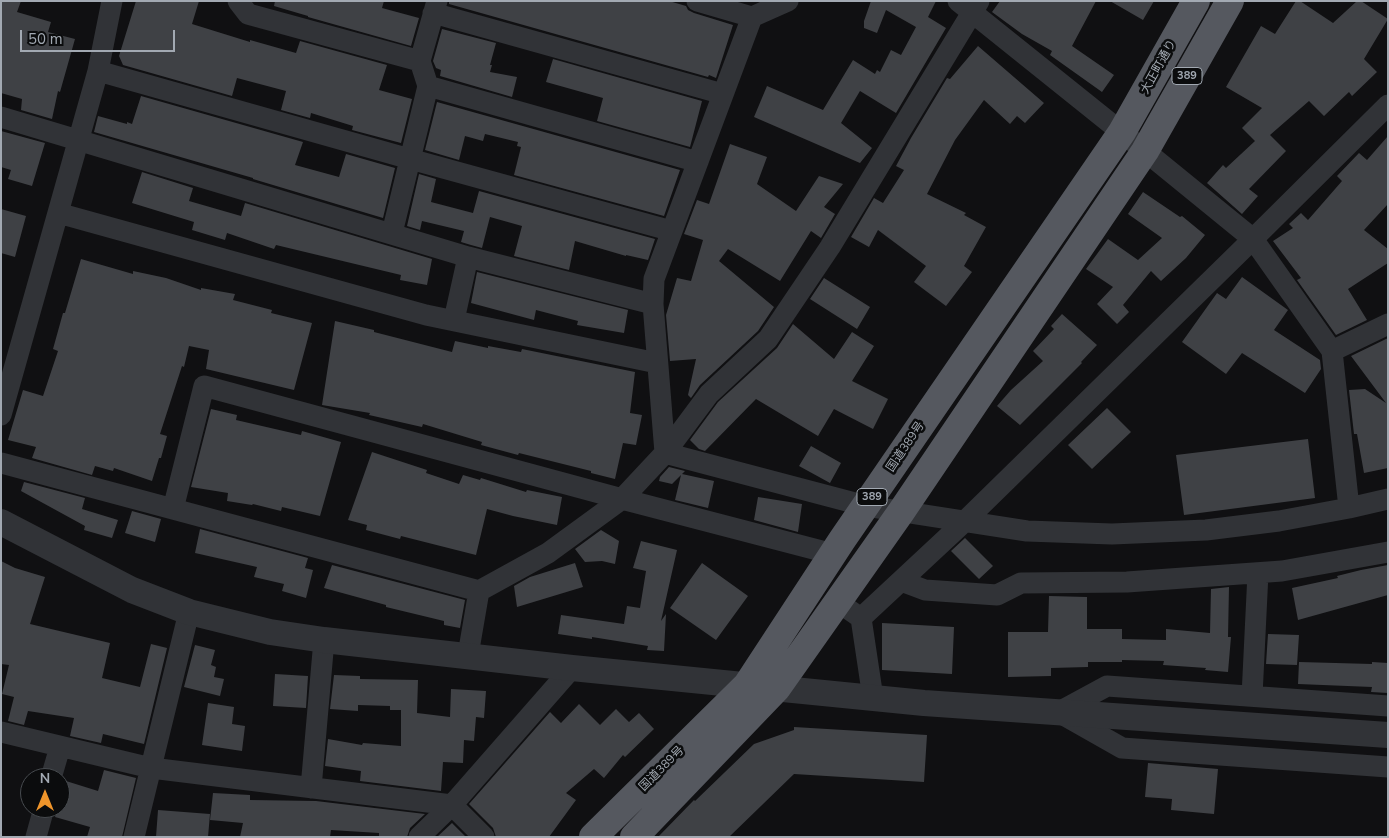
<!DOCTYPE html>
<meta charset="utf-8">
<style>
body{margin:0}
#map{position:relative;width:1389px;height:838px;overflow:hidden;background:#101012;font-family:"Nunito Sans",sans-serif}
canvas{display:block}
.frame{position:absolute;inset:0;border:2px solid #a2a9b2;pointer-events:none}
.north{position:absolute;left:20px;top:768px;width:50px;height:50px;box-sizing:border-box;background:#0b0c0d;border:1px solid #474b4f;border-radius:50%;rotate:0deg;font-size:14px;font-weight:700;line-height:20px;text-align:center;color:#a2a9b2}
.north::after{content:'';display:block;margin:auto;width:18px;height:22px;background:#ef952b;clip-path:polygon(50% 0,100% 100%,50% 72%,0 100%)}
.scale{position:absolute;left:20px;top:30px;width:155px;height:22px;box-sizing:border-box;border:2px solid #a2a9b2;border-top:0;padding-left:6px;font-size:15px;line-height:18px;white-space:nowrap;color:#a2a9b2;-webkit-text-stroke:4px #0b0c0d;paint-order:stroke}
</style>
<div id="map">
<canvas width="1389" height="838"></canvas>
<div class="frame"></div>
<div class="north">N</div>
<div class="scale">50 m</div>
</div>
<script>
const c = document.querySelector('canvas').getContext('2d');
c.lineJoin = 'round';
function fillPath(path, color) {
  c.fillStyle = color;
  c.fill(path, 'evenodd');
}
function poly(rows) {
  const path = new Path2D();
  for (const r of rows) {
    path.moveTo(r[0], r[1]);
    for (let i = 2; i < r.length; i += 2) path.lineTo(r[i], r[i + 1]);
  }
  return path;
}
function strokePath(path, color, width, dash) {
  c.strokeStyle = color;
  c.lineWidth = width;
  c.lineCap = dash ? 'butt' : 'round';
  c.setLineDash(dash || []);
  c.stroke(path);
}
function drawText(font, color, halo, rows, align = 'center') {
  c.font = font + ' "Nunito Sans","Noto Sans JP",sans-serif';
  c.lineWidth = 5;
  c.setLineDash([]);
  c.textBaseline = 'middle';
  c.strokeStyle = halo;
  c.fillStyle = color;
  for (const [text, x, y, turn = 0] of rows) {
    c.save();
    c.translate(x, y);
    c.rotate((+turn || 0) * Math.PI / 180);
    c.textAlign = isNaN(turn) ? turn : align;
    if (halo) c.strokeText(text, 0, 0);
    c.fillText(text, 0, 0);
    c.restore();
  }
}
fillPath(poly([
 [1,1,21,1,17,12,51,22,48,32,75,39,60,92,58,91,52,119,21,110,22,99,1,93],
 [136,1,199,1,192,24,250,42,250,40,296,53,300,41,387,65,379,90,412,99,401,143,352,130,353,126,311,113,310,118,281,110,286,91,237,78,232,96,123,65,119,56],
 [275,1,384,1,382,8,419,18,411,46,308,17,308,16,274,6],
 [449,1,669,1,686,6,688,10,694,13,733,25,716,78,709,75,708,77,449,4],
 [871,1,936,1,928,17,946,28,896,113,860,91,841,123,872,148,860,163,754,117,767,86,823,110,853,60,875,74,877,70,880,72,891,50,901,55,916,27,886,10,877,33,864,28,864,21],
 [1000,1,1096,1,1072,46,1114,75,1102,92,1050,55,1052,51,1022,34,992,12],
 [1110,1,1154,1,1143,20],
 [1296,1,1300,1,1333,23,1357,1,1361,1,1388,19,1364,59,1377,72,1352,96,1349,92,1324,116,1309,101,1270,135,1286,151,1249,189,1258,196,1242,214,1207,183,1223,165,1226,168,1255,141,1242,128,1262,108,1226,87,1261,26,1275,34],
 [442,29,496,43,490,65,492,65,490,72,517,77,512,97,440,76,441,70,436,68,433,61],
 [978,46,1044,103,1025,123,1017,116,1010,124,984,100,955,140,927,194,966,213,964,215,986,227,964,266,972,272,946,306,914,282,926,266,878,230,869,247,851,237,874,198,883,203,904,170,896,166,911,138,947,78,950,79],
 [553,59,702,101,690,147,597,121,603,98,546,82],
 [141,96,303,142,295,165,339,177,346,154,395,168,383,218,253,179,253,178,94,132,98,116,127,124,127,122,132,124],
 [437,102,680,170,664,216,514,175,521,147,517,146,518,142,485,134,483,141,465,136,459,160,425,150],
 [1,131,45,143,32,186,8,179,11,170,1,167],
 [1388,136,1388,204,1364,230,1388,249,1388,263,1348,289,1367,320,1336,335,1297,280,1301,278,1273,241,1293,228,1289,224,1301,213,1308,220,1342,181,1337,176,1359,153,1367,160],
 [730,144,767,157,757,184,796,211,819,176,843,184,824,207,835,214,821,238,811,231,780,281,728,249,719,261,774,307,758,331,700,385,691,398,688,395,696,359,670,361,666,315,677,278,691,281,703,240,684,234,697,200,709,204],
 [142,172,193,188,189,201,241,216,245,203,432,259,427,285,400,280,401,275,276,245,274,249,227,233,225,240,192,230,194,222,132,203],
 [419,174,436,179,431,202,473,213,479,191,655,239,648,260,626,255,626,256,575,241,569,270,514,256,522,226,490,217,482,248,471,245,461,242,464,231,422,221,420,230,407,226],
 [1143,192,1180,217,1182,216,1205,235,1186,258,1161,281,1151,271,1123,305,1129,312,1117,324,1097,304,1113,287,1086,269,1108,239,1138,260,1162,238,1128,214],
 [1,209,26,216,15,257,1,253],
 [81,259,133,274,133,271,166,278,201,290,201,288,235,294,233,300,272,310,271,313,312,323,294,390,206,369,209,350,189,346,184,367,182,366,160,434,167,436,161,458,159,458,152,481,114,468,113,471,95,466,92,475,32,458,36,447,8,440,23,390,43,396,58,351,53,349,63,313,65,313],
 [477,272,628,310,624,333,577,325,578,321,536,310,534,320,471,303],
 [1242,277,1288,310,1274,330,1320,360,1321,369,1305,393,1242,353,1226,374,1182,342,1217,293,1226,299],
 [824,278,870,307,857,329,810,299],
 [1062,314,1097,345,1081,362,1082,363,1020,425,997,406,1011,390,1043,361,1033,351,1054,329,1051,326],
 [335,321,374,330,374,332,452,352,455,341,488,348,488,346,521,352,522,349,635,372,630,413,642,415,636,445,623,443,615,479,591,473,591,471,519,453,518,455,481,445,482,442,423,424,422,427,369,415,370,413,322,405],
 [793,324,834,359,852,332,874,346,852,381,888,399,873,429,834,409,818,436,756,399,705,451,699,449,690,440,718,402,777,348],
 [1388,338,1388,468,1364,473,1357,434,1354,434,1349,390,1365,389,1386,403,1351,356],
 [1107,408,1131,432,1092,469,1068,445],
 [211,409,237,415,236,420,301,435,302,431,341,442,320,516,282,507,281,511,253,504,252,505,227,501,228,493,191,487],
 [1308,439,1315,498,1184,515,1176,455],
 [811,446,841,463,830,483,799,466],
 [372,452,427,470,426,473,459,484,463,475,480,480,481,478,526,492,527,490,562,497,557,525,513,516,487,509,476,555,401,536,400,539,366,530,367,525,348,520],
 [669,467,685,471,682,474,714,481,708,508,675,500,681,475,672,484,659,481,660,477],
 [24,482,85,498,82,509,118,520,112,538,84,530,85,526,21,491],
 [758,497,802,504,798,532,754,520],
 [132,511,161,519,155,542,125,533],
 [200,529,308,558,305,568,313,570,306,598,282,591,284,584,254,577,257,567,195,553],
 [601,530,619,541,615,564,602,561,585,562,575,549],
 [965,538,993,566,979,579,951,551],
 [641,541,677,550,661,621,666,614,664,651,647,650,648,646,592,637,592,639,558,634,561,615,624,624,627,606,640,608,646,571,633,568],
 [1,561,15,568,45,577,30,624,110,643,102,678,140,687,151,644,167,648,144,744,103,734,101,743,70,736,74,718,28,711,24,725,8,721,14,697,2,694,9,665,1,664],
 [575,563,583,587,517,607,514,586,530,577],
 [702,563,748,596,716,640,670,608],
 [332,565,465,600,460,628,444,625,444,621,386,607,386,605,324,588],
 [1388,565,1388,595,1298,620,1292,588,1338,578,1337,576,1361,570],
 [1229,587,1228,637,1231,637,1228,672,1205,670,1206,668,1163,665,1164,661,1122,660,1122,662,1088,662,1088,667,1051,668,1051,676,1008,677,1008,632,1048,632,1049,596,1087,597,1087,629,1122,629,1122,639,1166,640,1166,629,1210,633,1211,589],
 [882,623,954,627,952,674,882,670],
 [1268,634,1299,635,1297,665,1266,664],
 [195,645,215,650,211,665,216,667,214,677,224,679,220,696,184,687],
 [1299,662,1372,664,1372,662,1388,663,1388,693,1371,692,1372,687,1298,684],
 [275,674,308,676,306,708,273,706],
 [334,675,360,676,360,679,418,680,417,713,450,717,451,689,486,691,484,718,476,717,474,741,464,740,463,763,443,762,441,791,360,781,361,771,325,766,328,739,362,745,363,743,401,746,401,710,390,710,390,706,358,705,358,711,330,709],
 [208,703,234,707,232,724,245,726,242,751,202,745],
 [579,704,600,725,616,709,629,722,639,713,654,729,625,757,623,755,604,778,594,769,566,793,576,800,549,837,496,837,493,828,469,804,550,712,561,723],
 [794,727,927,735,924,782,794,774,729,837,658,837,694,800,695,801,754,744,794,730],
 [1148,763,1218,769,1214,814,1171,810,1172,799,1145,797],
 [104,770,136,778,122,837,87,837,90,827,55,817,58,808,60,808,60,801,66,781,98,791],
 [213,793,250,795,250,800,316,801,425,814,410,828,407,837,379,837,379,833,331,830,330,837,240,837,243,823,210,820],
 [158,810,210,814,208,837,156,837],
 [452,823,466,837,437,837]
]), '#3f4145');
strokePath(poly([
 [238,1,248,14,420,61],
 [697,1,752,17,788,1],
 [958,1,1145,151,1253,239,1332,351,1349,508],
 [433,13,723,94],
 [98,71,410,159,672,231],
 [428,86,698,162],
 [1,117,468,257,653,304],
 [58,213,426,315,657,363],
 [392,233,428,86,420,61,437,1],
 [454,320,468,257],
 [1332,351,1388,324],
 [1,415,98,71,112,1],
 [665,453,866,506,1027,531,1112,534,1206,530,1279,521,1349,508,1388,499],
 [665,453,653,304,654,279,752,17],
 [1,463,479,591],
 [173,509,204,386,622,499,833,554],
 [901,581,925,590,997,595,1021,583,1127,582,1282,571,1388,552],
 [838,602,861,618,964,522,1253,239,1388,105],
 [861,618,873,698],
 [468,655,479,591,548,553,622,499,665,453,709,394,768,339,830,247,979,1],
 [1252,696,1258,573],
 [1059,712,1107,686,1388,706],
 [1062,714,1122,748,1388,767],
 [1,732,151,768,452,805,484,837],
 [51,778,60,747],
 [311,788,324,640],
 [36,837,44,808],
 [134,837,189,612],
 [419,837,452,805,572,668]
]), '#313337', 21);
strokePath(poly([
 [1,522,132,590,189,612,270,632,324,640,572,668,924,703,1388,735]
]), '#313337', 26);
strokePath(poly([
 [593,837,747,685,842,540,1122,132,1196,1],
 [634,837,777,688,901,512,1145,151,1230,1]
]), '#55585f', 28);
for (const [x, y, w] of [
 [1187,76,30],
 [872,497,30]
]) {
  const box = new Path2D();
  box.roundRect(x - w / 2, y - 8.5, w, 17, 4);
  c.fillStyle = '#0b0c0d';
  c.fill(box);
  strokePath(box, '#a2a9b2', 1);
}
drawText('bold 11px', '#a2a9b2', null, [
 ["389",1187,76],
 ["389",872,497]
]);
drawText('12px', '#a2a9b2', '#0b0c0d', [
 ["大正町通り",1159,67,-61],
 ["国道389号",906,447,-56],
 ["国道389号",662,769,-45]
]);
</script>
